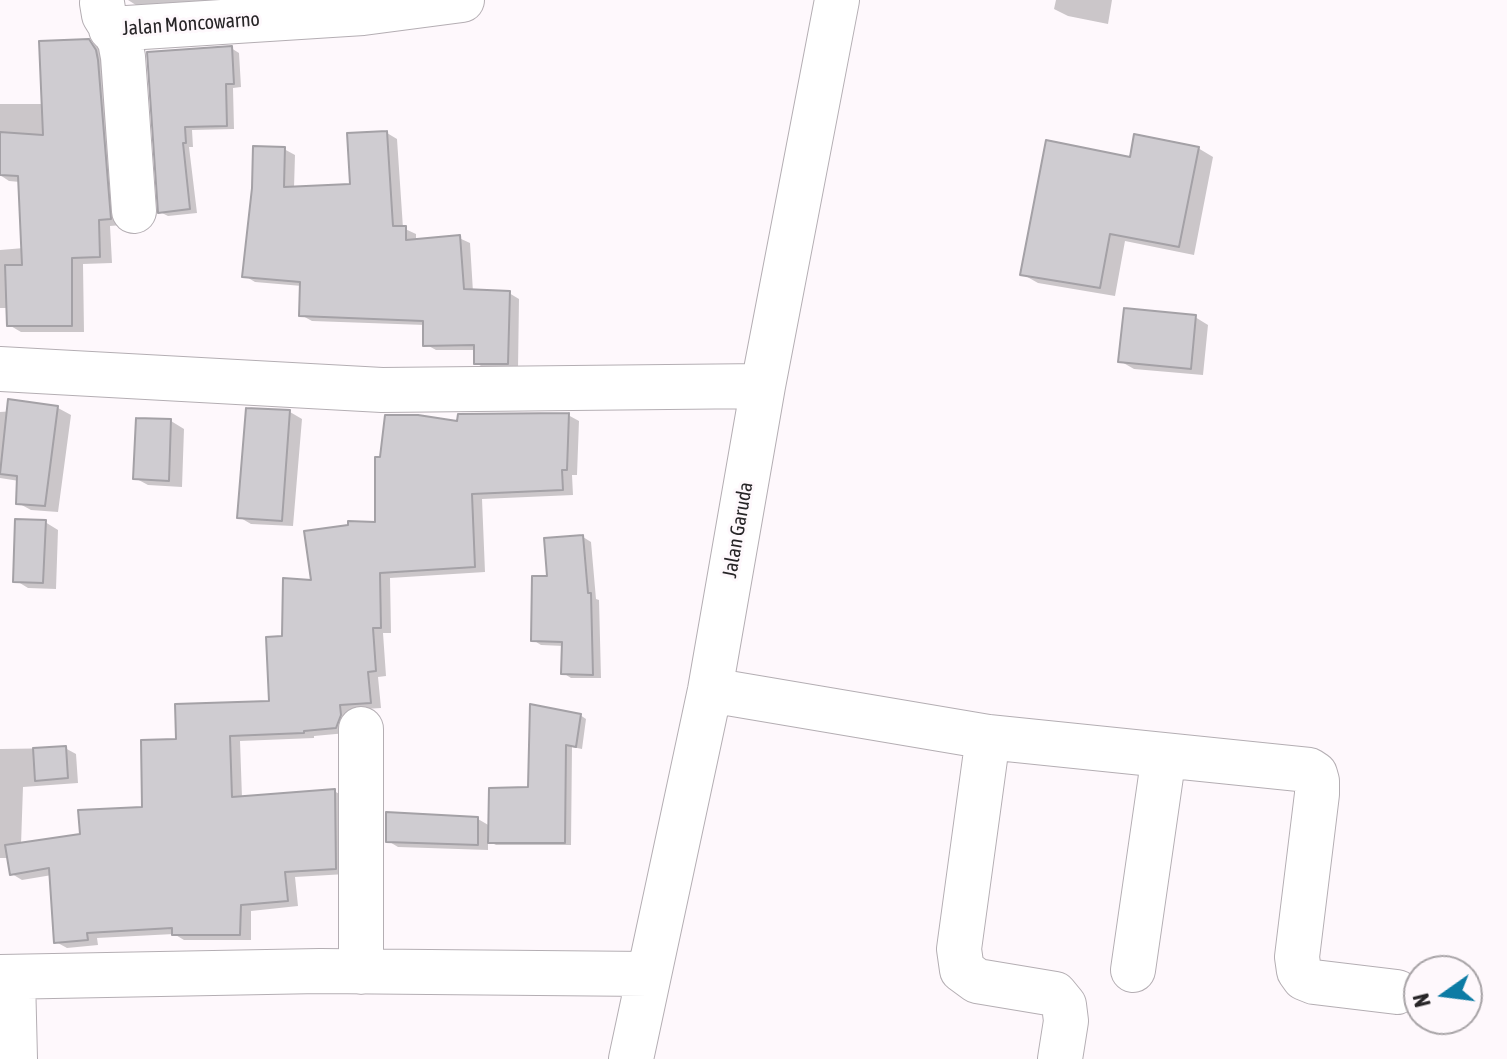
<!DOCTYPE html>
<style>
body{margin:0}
#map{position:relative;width:1507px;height:1059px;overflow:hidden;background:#fef8fc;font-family:"Asap Condensed",sans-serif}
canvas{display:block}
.north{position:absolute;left:1403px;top:955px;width:80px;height:80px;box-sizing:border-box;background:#fef8fc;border:2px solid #a8a4a7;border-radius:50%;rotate:256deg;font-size:22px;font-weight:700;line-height:32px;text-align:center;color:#272527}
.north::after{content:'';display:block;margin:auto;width:28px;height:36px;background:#0c7ba4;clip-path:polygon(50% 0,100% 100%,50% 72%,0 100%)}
</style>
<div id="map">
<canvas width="1507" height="1059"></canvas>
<div class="north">N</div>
</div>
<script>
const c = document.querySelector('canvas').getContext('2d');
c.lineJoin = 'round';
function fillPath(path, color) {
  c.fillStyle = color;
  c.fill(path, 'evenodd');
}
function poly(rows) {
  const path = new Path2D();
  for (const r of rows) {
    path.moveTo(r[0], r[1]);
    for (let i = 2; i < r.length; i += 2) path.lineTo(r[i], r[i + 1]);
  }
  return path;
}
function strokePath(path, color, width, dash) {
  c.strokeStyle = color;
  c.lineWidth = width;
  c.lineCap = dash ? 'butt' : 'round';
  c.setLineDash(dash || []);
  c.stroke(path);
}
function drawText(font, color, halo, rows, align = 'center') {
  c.font = font + ' "Asap Condensed",sans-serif';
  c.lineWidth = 6;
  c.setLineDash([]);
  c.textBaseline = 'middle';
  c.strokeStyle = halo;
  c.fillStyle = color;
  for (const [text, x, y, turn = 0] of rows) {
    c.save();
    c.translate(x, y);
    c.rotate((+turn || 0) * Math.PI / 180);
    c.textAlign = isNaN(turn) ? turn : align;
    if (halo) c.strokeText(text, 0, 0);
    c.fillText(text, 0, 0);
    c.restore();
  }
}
fillPath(poly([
 [128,0,326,0,147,12],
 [1056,0,1112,0,1108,24,1068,16,1054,9],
 [88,41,101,49,122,225,110,226,112,263,83,264,84,332,21,332,9,325,8,308,0,308,0,250,24,248,20,182,9,181,0,175,0,104,43,104],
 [231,48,239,53,241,87,233,88,234,129,192,130,193,147,189,147,197,213,168,216,160,212,150,54],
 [387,133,397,139,403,228,416,234,416,241,459,238,470,243,473,292,509,293,519,299,518,369,486,369,476,363,476,350,436,350,425,344,425,325,312,321,301,315,302,286,255,282,245,276,284,149,295,155,294,188,352,186],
 [1198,148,1213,157,1194,255,1125,241,1115,296,1038,283,1022,274,1132,159],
 [1195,317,1208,325,1203,375,1134,369,1120,361],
 [58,408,71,415,58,512,31,510,18,503,19,481,0,478,0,412],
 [247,410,290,412,302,419,293,526,251,524,239,517],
 [568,415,579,421,577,475,572,475,573,495,482,499,485,572,390,578,391,633,383,633,386,676,378,677,381,708,350,710,347,733,314,736,314,738,240,741,242,798,334,791,345,797,346,874,295,877,298,906,251,911,251,940,184,940,174,934,97,938,98,945,67,948,56,942,52,875,22,880,12,874,9,858,0,858,0,749,65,748,76,754,78,783,23,787,21,845,82,835,144,809,178,741,271,703,283,638,313,582,377,524,459,423],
 [171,421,184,429,182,487,148,485,135,478],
 [45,522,58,530,56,589,28,588,15,580],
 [583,537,591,542,596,599,599,600,601,678,571,678,563,673,564,646,541,645,533,640,549,578],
 [580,715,586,719,582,749,572,747,571,845,496,845,488,841,488,850,398,847,388,841,478,819,490,826,530,789]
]), '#0003');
const building = poly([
 [89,39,96,50,98,60,111,219,99,220,100,257,72,258,72,326,7,326,5,265,22,265,18,176,0,175,0,132,43,135,39,41,89,39],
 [232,46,234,84,226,84,227,126,185,127,186,143,183,143,190,209,158,213,147,52,232,46],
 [387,131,393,226,406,226,406,240,460,235,464,289,510,291,508,364,474,364,474,345,423,346,423,321,299,316,300,282,242,277,252,188,253,146,285,147,284,187,350,184,347,133,387,131],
 [1134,134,1199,147,1179,247,1110,234,1100,288,1020,275,1046,140,1130,157,1134,134],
 [1124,308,1196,315,1191,369,1118,362,1124,308],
 [8,399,58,406,45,506,16,504,17,476,0,474,8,399],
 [246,408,290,410,282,521,237,518,246,408],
 [569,413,567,470,562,470,563,490,472,494,475,567,380,573,381,628,373,628,376,671,368,672,371,703,340,705,341,715,336,728,304,731,304,733,230,736,232,797,335,789,336,869,285,872,288,901,241,905,240,935,172,935,172,928,87,933,88,940,54,943,49,868,10,875,5,845,80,834,78,810,142,807,141,740,176,739,175,704,269,701,266,637,282,636,283,578,311,580,304,531,348,525,348,521,375,522,375,457,380,457,385,415,418,415,457,421,458,414,569,413],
 [136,418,171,419,169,481,133,479,136,418],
 [15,519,46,520,43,583,13,582,15,519],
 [583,535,588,593,591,593,593,675,561,674,562,642,531,641,532,576,547,576,544,538,583,535],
 [530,704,581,714,576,747,566,745,565,843,488,843,489,788,528,787,530,704],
 [66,746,68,778,35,781,33,748,66,746],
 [386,812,478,817,478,845,386,842,386,812]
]);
fillPath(building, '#cfccd1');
strokePath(building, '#a4a1a6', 2);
const minor = poly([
 [102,3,104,15,120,41,123,57,134,211],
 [111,29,363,13,462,0],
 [0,369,382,390,763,386],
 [710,690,988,737,1309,770,1315,774,1317,781,1317,794,1297,957,1299,971,1304,978,1314,982,1397,992],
 [361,729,361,972],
 [988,737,959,949,962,970,977,981,1055,994,1064,1005,1066,1021,1060,1059],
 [1133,970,1164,755],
 [0,977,320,971,648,974],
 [13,977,15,1059],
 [631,1059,710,690,763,386,837,0]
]);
strokePath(minor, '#b4aeb3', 46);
strokePath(minor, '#fff', 44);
drawText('20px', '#272527', '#fef8fc', [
 ["Jalan Moncowarno",191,24,-4],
 ["Jalan Garuda",738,530,-80]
]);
</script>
